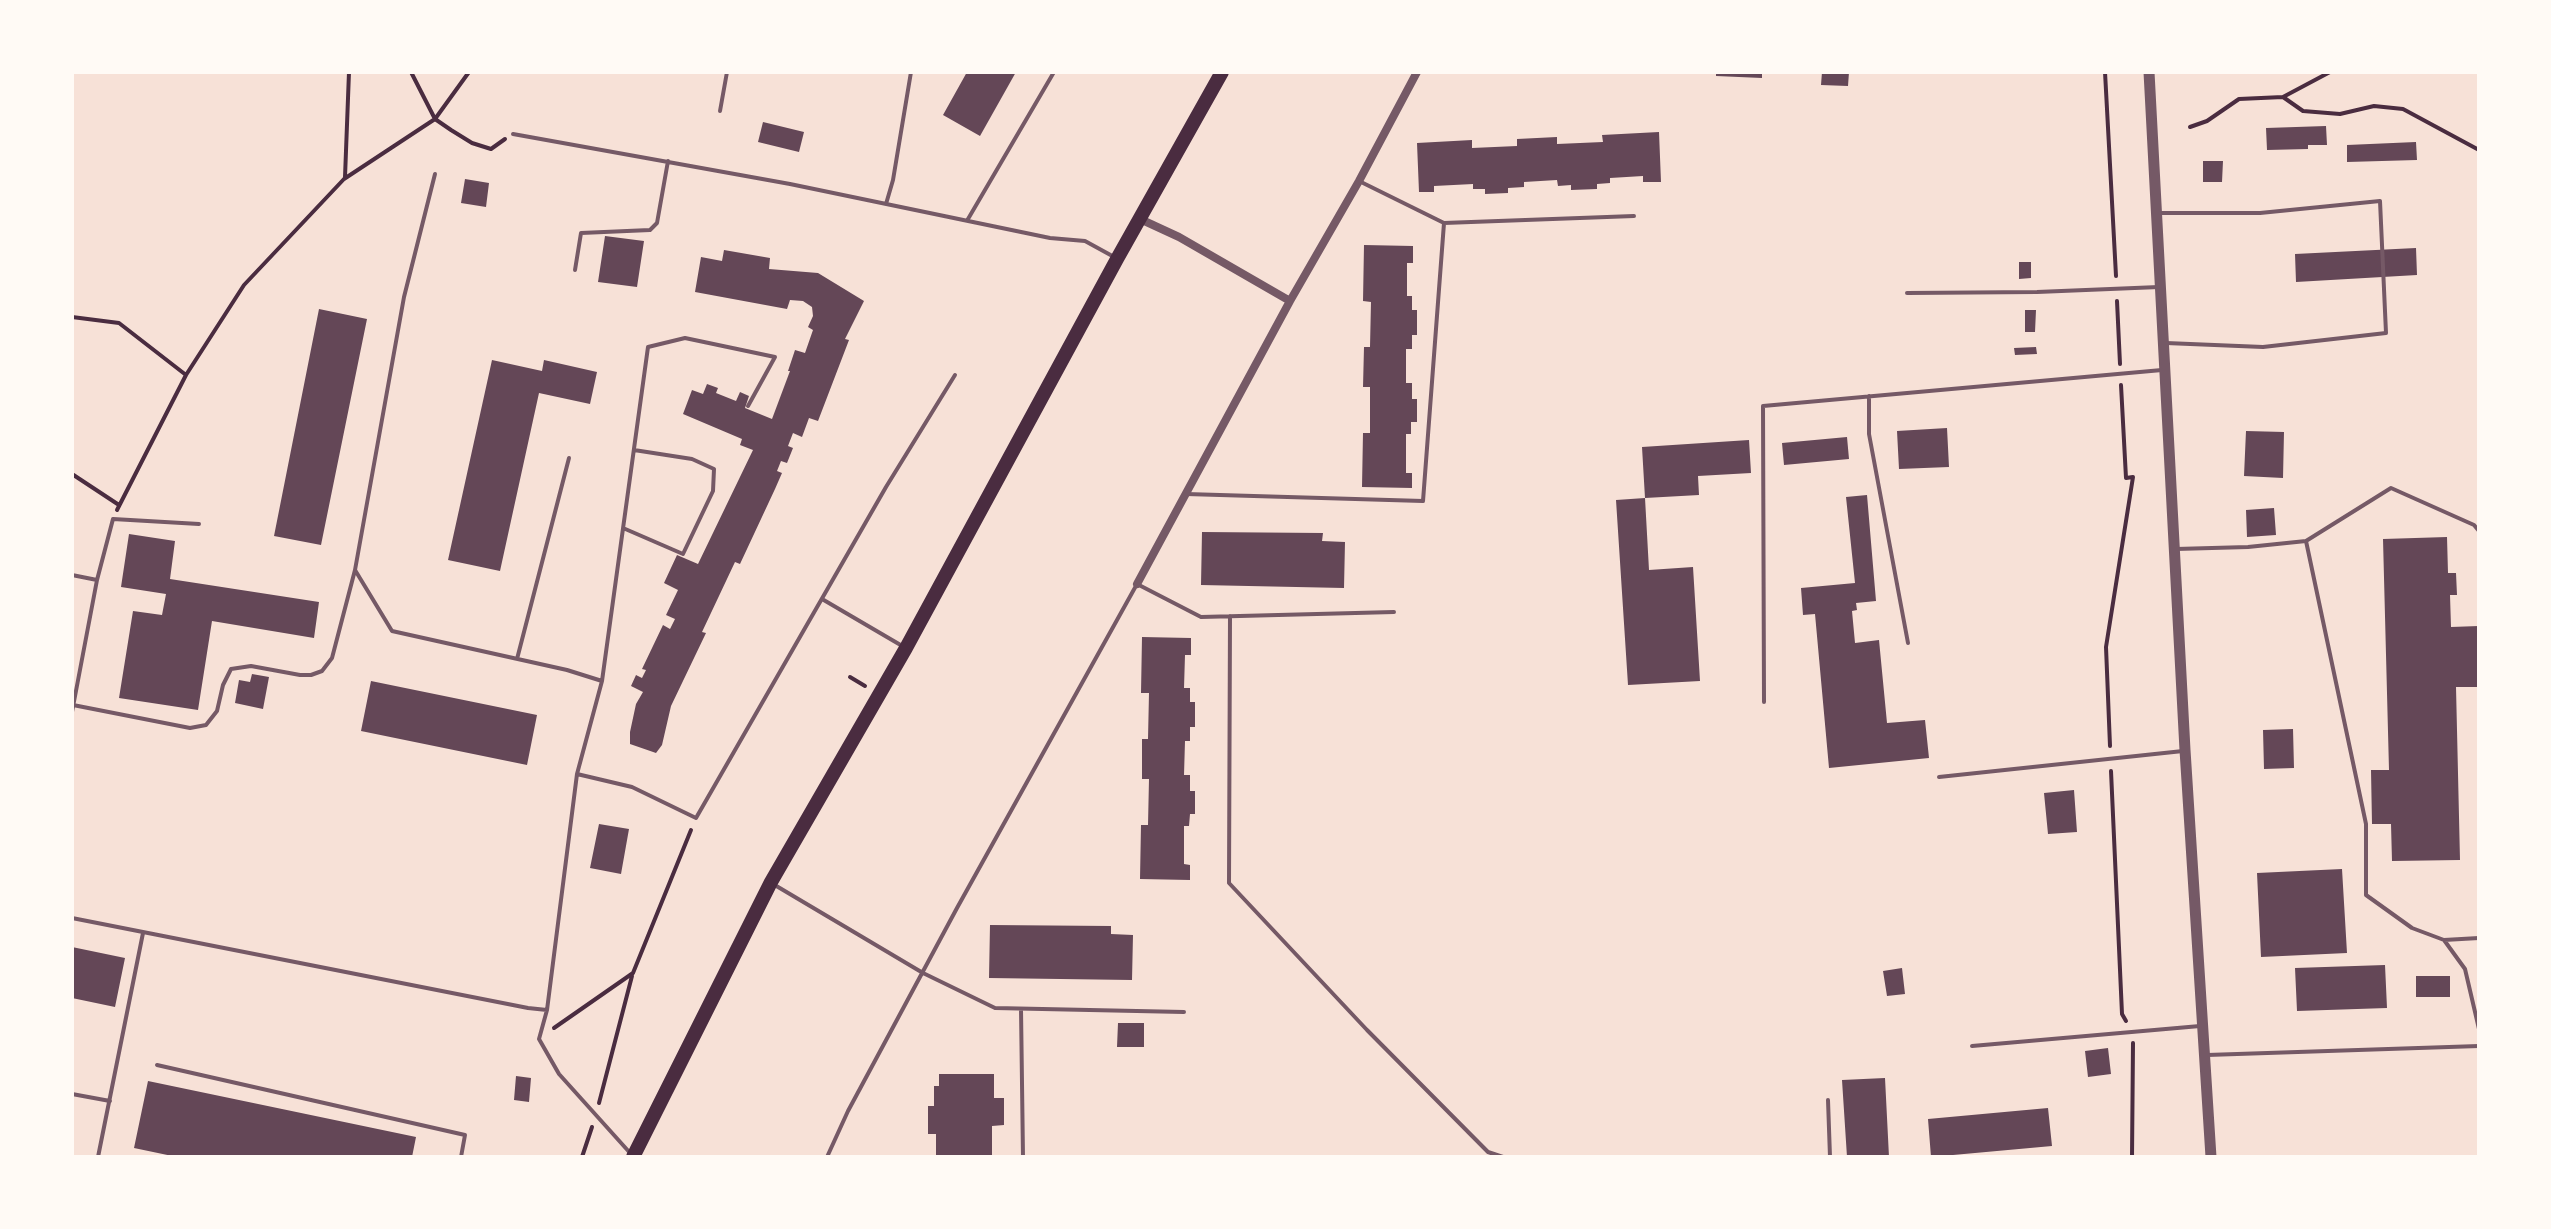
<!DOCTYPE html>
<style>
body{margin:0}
#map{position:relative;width:2551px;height:1229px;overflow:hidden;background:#f7e1d7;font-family:"Work Sans",sans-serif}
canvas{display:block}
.frame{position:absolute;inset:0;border:74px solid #fffaf5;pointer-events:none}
</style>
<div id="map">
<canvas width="2551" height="1229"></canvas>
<div class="frame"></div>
</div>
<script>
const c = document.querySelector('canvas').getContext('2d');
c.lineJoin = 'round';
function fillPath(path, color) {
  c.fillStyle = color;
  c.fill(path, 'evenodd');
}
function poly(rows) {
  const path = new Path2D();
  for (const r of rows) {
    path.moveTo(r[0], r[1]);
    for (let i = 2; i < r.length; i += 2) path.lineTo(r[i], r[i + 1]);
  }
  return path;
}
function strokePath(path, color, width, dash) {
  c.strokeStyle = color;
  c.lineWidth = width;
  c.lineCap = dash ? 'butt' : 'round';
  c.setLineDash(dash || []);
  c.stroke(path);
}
fillPath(poly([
 [967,72,1016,72,980,136,943,115],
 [1716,72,1762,72,1762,78,1716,76],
 [1822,72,1849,72,1848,86,1821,85],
 [763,122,804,132,799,152,758,142],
 [2326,126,2327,145,2308,145,2308,149,2267,150,2266,128],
 [1659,132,1661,182,1643,182,1643,176,1610,178,1610,183,1597,184,1597,189,1571,190,1571,185,1558,186,1557,180,1524,182,1524,187,1508,188,1508,193,1485,194,1485,189,1473,189,1473,184,1434,186,1434,192,1419,192,1417,143,1472,140,1472,148,1517,146,1517,139,1557,137,1557,144,1603,142,1602,135],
 [2416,142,2417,160,2347,162,2347,145],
 [2203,161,2223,161,2222,182,2203,182],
 [465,179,489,183,486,207,461,203],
 [605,236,644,241,637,287,598,282],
 [1364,245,1413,246,1413,263,1407,263,1407,296,1412,296,1412,310,1417,310,1417,335,1412,335,1412,349,1406,349,1406,383,1412,383,1412,399,1417,399,1417,422,1411,422,1411,434,1406,434,1406,473,1412,473,1412,488,1362,487,1363,433,1370,433,1370,387,1363,387,1364,347,1370,347,1371,302,1363,301],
 [2416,248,2417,275,2296,282,2295,254],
 [724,250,770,258,769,269,818,273,864,301,845,339,849,340,818,421,809,418,802,437,793,433,788,446,793,448,787,463,781,461,777,471,782,473,775,489,740,564,735,562,702,632,706,633,671,706,662,745,656,753,630,744,630,732,636,704,643,692,631,686,636,675,642,678,646,670,642,669,663,625,670,629,675,619,666,615,678,590,664,583,677,555,698,564,753,450,740,445,742,439,683,414,692,390,703,394,707,384,718,388,716,393,736,401,740,392,749,396,745,408,772,419,790,371,788,371,795,350,805,353,813,330,808,327,813,316,812,307,803,301,790,300,787,309,695,292,701,257,722,261],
 [2019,262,2031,262,2031,278,2019,279],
 [319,309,367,319,321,545,274,536],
 [2025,310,2036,310,2035,332,2025,332],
 [2036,347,2037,354,2015,355,2014,348],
 [492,360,542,371,544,360,597,372,590,404,539,393,500,571,448,560],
 [1947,428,1949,467,1899,469,1897,431],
 [2246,431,2284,432,2283,478,2244,476],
 [1847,437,1849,459,1784,465,1782,443],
 [1749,440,1751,473,1698,476,1699,495,1645,498,1649,570,1693,567,1700,681,1628,685,1616,500,1645,498,1642,447],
 [1867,495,1876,601,1856,603,1857,610,1852,611,1855,643,1879,640,1887,723,1925,720,1929,758,1829,768,1815,614,1803,615,1801,588,1855,583,1846,497],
 [2274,508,2276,535,2247,537,2246,510],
 [1202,532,1323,533,1322,541,1345,542,1344,588,1201,585],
 [129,534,175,541,170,579,319,602,314,638,212,621,198,710,119,698,133,611,162,615,166,594,121,587],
 [2447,537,2448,573,2456,573,2457,595,2450,595,2451,627,2479,626,2479,687,2456,687,2460,860,2392,861,2391,824,2372,824,2371,770,2389,770,2383,539],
 [1142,637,1191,638,1191,655,1185,655,1184,688,1190,688,1190,702,1195,702,1195,727,1190,727,1190,741,1185,741,1184,775,1190,775,1190,791,1195,791,1195,814,1190,814,1189,826,1184,826,1184,864,1190,865,1190,880,1140,879,1141,825,1148,825,1149,779,1142,779,1142,739,1148,739,1149,693,1141,693],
 [252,674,269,677,263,709,235,703,239,680,250,682],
 [371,681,537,715,527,765,361,731],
 [2293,729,2294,768,2264,769,2263,730],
 [2074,790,2077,832,2048,834,2044,793],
 [599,824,629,829,621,874,590,868],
 [2342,869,2347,953,2261,957,2257,873],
 [990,925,1111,926,1111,934,1133,935,1132,980,989,978],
 [72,947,125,958,115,1007,72,998],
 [2385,965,2387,1008,2297,1011,2295,968],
 [1902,968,1905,994,1887,996,1883,971],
 [2416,976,2450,976,2450,997,2416,997],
 [1118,1023,1144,1023,1144,1047,1117,1047],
 [2108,1048,2111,1074,2088,1077,2085,1051],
 [939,1074,994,1074,994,1098,1004,1098,1004,1125,992,1126,992,1157,936,1157,936,1134,928,1134,928,1106,934,1106,934,1086,939,1086],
 [516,1076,531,1078,529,1102,514,1100],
 [1885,1078,1889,1157,1847,1157,1842,1080],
 [148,1081,416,1137,412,1157,177,1157,134,1148],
 [2048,1108,2052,1146,1931,1157,1928,1119]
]), '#644757');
strokePath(poly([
 [411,72,435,119,451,130,472,143,491,149,505,139],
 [2105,72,2116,276],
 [2283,97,2303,111,2340,114,2374,106,2403,109,2479,150],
 [2190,127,2207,121,2239,99,2283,97,2330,72],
 [345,177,349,72],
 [2117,301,2120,364],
 [72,317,119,323,186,375],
 [72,474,119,505],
 [117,510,186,375,244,285,344,179,435,119,469,72],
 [850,677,865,686],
 [2110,746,2106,647,2133,477,2126,478,2121,385],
 [2111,771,2122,1014,2126,1021],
 [554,1028,633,973,691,830],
 [599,1103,632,976],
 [582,1157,592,1127],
 [2132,1157,2133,1043]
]), '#4a2c40', 4);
strokePath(poly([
 [720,111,727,72],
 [513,134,790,184,1050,238,1085,241,1116,258],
 [435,174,404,297,355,570,392,631,567,670,602,681],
 [1359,181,1444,223,1634,216],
 [886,204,893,180,911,72],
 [2158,213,2260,213,2380,201,2386,333,2263,347,2166,343],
 [968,219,1054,72],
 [575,270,581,233,650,230,657,223,668,161],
 [1907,293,2037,292,2159,287],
 [1869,396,1869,434,1908,643],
 [1186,494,1423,501,1444,223],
 [623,528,683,554,713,491,714,469,692,459,634,450],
 [2306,541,2366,824,2366,895,2412,928,2444,940,2465,969,2479,1029],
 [2176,549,2248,547,2306,541,2391,488,2474,525,2479,531],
 [72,575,97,580],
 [822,599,904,647],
 [1230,616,1229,883,1367,1030,1488,1152,1503,1157],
 [517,659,569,458],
 [1764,702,1763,406,2162,370],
 [73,705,190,728,206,725,217,711,223,685,231,669,251,666,300,675,311,675,322,671,332,658,355,570],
 [72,712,97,580,113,519,199,524],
 [577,774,632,787,696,818,886,487,955,375],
 [1939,777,2183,751],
 [773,884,923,973,995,1008,1184,1012],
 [72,918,528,1008,547,1010,539,1039,559,1074,631,1154],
 [2444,940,2479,938],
 [1021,1009,1023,1157],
 [547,1010,577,774,602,681,648,347,685,338,775,357,748,406],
 [1972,1046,2200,1026],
 [2207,1055,2479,1046],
 [157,1065,465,1135,461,1157],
 [72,1094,110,1101],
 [1828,1100,1830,1157],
 [98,1157,143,933],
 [827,1157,848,1111,957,908,1137,584,1201,617,1394,612]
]), '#755966', 4);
strokePath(poly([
 [1140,219,1179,237,1290,301,1359,181,1417,72],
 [1137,584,1290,301]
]), '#755966', 8);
strokePath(poly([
 [2149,72,2185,750,2211,1157]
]), '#755966', 11);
strokePath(poly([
 [633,1157,771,882,906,648,1117,259,1222,72]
]), '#4a2c40', 14);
</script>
